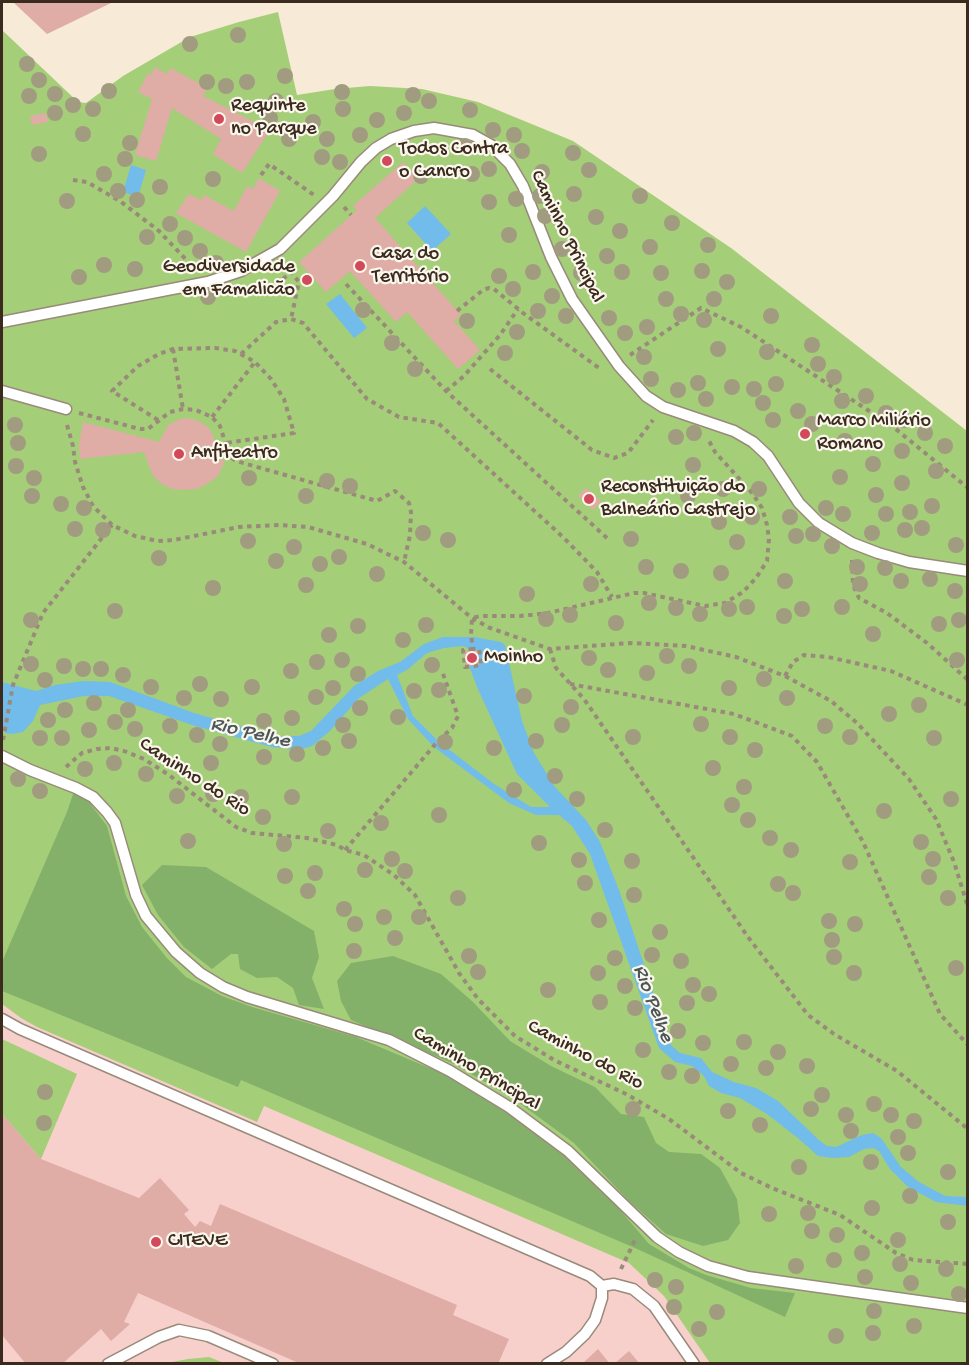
<!DOCTYPE html>
<meta charset="utf-8">
<style>
body{margin:0}
#map{position:relative;width:969px;height:1365px;overflow:hidden;background:#f7ead6;font-family:"Gochi Hand",sans-serif}
canvas{display:block}
.frame{position:absolute;inset:0;border:3px solid #3b2a1e;pointer-events:none}
</style>
<div id="map">
<canvas width="969" height="1365"></canvas>
<div class="frame"></div>
</div>
<script>
const c = document.querySelector('canvas').getContext('2d');
c.lineJoin = 'round';
function fillPath(path, color) {
  c.fillStyle = color;
  c.fill(path, 'evenodd');
}
function poly(rows) {
  const path = new Path2D();
  for (const r of rows) {
    path.moveTo(r[0], r[1]);
    for (let i = 2; i < r.length; i += 2) path.lineTo(r[i], r[i + 1]);
  }
  return path;
}
function strokePath(path, color, width, dash) {
  c.strokeStyle = color;
  c.lineWidth = width;
  c.lineCap = dash ? 'butt' : 'round';
  c.setLineDash(dash || []);
  c.stroke(path);
}
function drawText(font, color, halo, rows, align = 'center') {
  c.font = font + ' "Gochi Hand",sans-serif';
  c.lineWidth = 4.5;
  c.setLineDash([]);
  c.textBaseline = 'middle';
  c.strokeStyle = halo;
  c.fillStyle = color;
  for (const [text, x, y, turn = 0] of rows) {
    c.save();
    c.translate(x, y);
    c.rotate((+turn || 0) * Math.PI / 180);
    c.textAlign = isNaN(turn) ? turn : align;
    if (halo) c.strokeText(text, 0, 0);
    c.fillText(text, 0, 0);
    c.restore();
  }
}
fillPath(poly([
 [2,991,887,1363,2,1363]
]), '#f7d0cc');
fillPath(poly([
 [278,12,297,95,335,89,370,86,422,89,478,102,573,141,731,248,967,431,967,1363,710,1363,664,1296,629,1263,264,1106,257,1122,37,1027,21,1018,2,1004,2,30,78,102,86,103,123,76,190,37,239,22],
 [2,1039,77,1074,41,1159,2,1114],
 [209,1357,224,1363,167,1363,188,1359]
]), '#a5ce79');
fillPath(poly([
 [74,791,89,802,107,826,126,896,142,927,166,957,186,977,222,996,252,1007,356,1037,446,1075,507,1113,563,1155,620,1210,649,1244,689,1268,706,1275,751,1288,795,1293,785,1317,635,1248,241,1080,238,1087,2,991,2,962,67,812],
 [162,865,206,867,314,931,319,957,312,978,324,1009,299,1005,293,988,277,977,257,978,240,969,238,954,231,954,212,969,184,947,158,915,142,885],
 [393,956,441,974,473,1002,510,1041,551,1066,595,1087,621,1114,644,1117,656,1143,669,1152,701,1154,720,1168,737,1199,740,1223,728,1240,703,1246,666,1234,629,1201,574,1143,514,1099,454,1064,351,1020,341,1001,337,981,351,963]
]), '#84b169');
fillPath(poly([
 [131,165,146,170,138,197,123,192],
 [425,206,451,234,432,251,407,223],
 [340,294,367,328,354,338,326,304],
 [443,637,474,637,501,642,505,645,522,721,534,753,555,787,586,820,600,842,619,890,671,1045,680,1053,701,1058,712,1072,734,1082,756,1088,778,1101,819,1140,827,1146,836,1147,862,1135,873,1133,881,1138,901,1167,919,1182,945,1196,967,1197,967,1206,936,1202,908,1187,890,1169,879,1151,873,1148,864,1149,849,1157,832,1158,818,1156,799,1139,767,1114,740,1098,721,1093,709,1086,704,1076,692,1066,675,1062,659,1048,590,854,572,826,559,815,536,815,509,803,434,747,408,719,388,679,359,698,330,731,312,746,299,750,272,747,195,726,109,696,84,696,40,705,33,721,23,732,13,734,5,733,2,728,2,682,36,691,55,685,83,681,110,682,194,713,274,736,299,736,311,731,354,686,378,671,400,662,424,644],
 [463,646,468,648,470,668,477,687,517,774,550,807,531,807,494,784,438,741,413,716,397,675,407,670,427,653,444,648]
]), '#71bcea');
fillPath(poly([
 [13,2,113,2,47,34],
 [155,67,167,74,170,68,208,88,203,96,270,130,242,173,213,154,221,139,172,108,156,161,135,155,152,99,138,92,148,73,151,75],
 [46,113,48,122,32,125,30,116],
 [403,162,418,179,375,218,461,315,454,321,480,350,458,369,407,312,396,322,350,271,326,292,299,262,355,212,357,210,353,206],
 [259,178,280,191,246,252,176,213,189,194,201,200,204,195,234,211,247,186,253,189],
 [187,418,198,421,208,427,214,437,213,457,225,461,218,476,207,484,196,489,183,490,172,489,160,483,152,474,144,452,80,459,79,445,83,422,159,442,168,425,180,419],
 [586,488,601,501,593,510,578,496],
 [478,650,479,665,466,666,464,651],
 [2,1114,41,1159,139,1198,160,1178,189,1210,184,1214,195,1227,200,1221,211,1226,220,1204,457,1305,453,1315,509,1339,498,1364,301,1364,138,1293,124,1322,130,1324,111,1341,101,1329,62,1364,26,1364,2,1335],
 [598,1349,610,1364,582,1364],
 [629,1351,640,1364,614,1364]
]), '#dfaca6');
const lane = poly([
 [2,322,208,282,241,271,280,249,333,196,361,162,376,148,391,139,414,131,434,128,473,135,491,145,510,164,523,186,551,257,572,299,619,366,646,396,663,407,734,431,753,442,768,456,799,503,819,523,852,543,878,553,909,562,968,571],
 [2,391,66,409],
 [2,756,30,770,76,788,93,797,107,812,115,823,136,895,146,916,176,952,200,973,223,987,247,997,389,1040,450,1071,509,1107,568,1151,657,1237,679,1252,708,1266,748,1277,968,1308],
 [2,1019,20,1029,590,1276,602,1286,602,1298,595,1320,585,1334,566,1352,547,1364],
 [602,1286,614,1284,633,1289,654,1306,694,1364],
 [108,1364,159,1337,179,1330,208,1336,273,1364]
]);
strokePath(lane, '#998a7a', 13);
strokePath(poly([
 [261,175,269,164,314,195],
 [73,180,87,182,120,201,159,231,195,269],
 [344,207,351,215],
 [283,279,291,272,299,282,291,319],
 [346,284,446,391,607,538],
 [457,311,483,290,489,288,494,289,523,313,599,368],
 [173,349,183,409],
 [241,354,276,322,291,319,303,323,367,399,399,417,438,423,563,537,597,572,612,597],
 [630,355,701,308,741,327,892,426,968,488],
 [490,369,592,450,614,458,628,453,653,420],
 [446,391,464,376,500,335,518,309],
 [79,413,140,429,148,429,170,412,183,409,196,410,212,417,220,426,228,451,230,457,236,461,377,501,395,491,409,503,411,512,410,535,404,562],
 [212,417,255,362],
 [158,420,112,391,138,366,159,354,173,349,215,348,235,351,255,362,271,379,284,399,294,433,226,443],
 [67,425,73,446,75,462,83,487,93,506,112,525,135,536,157,541,174,540,239,527,279,525,308,527,367,544,404,562,472,618,490,628,550,649,630,643,686,646,736,657,785,676,831,701,857,723,909,779,936,819,954,862,968,907],
 [852,560,853,585,859,598,887,613,927,643,968,680],
 [473,649,463,650,465,667,481,665,479,649,473,649,471,635,472,618,480,616,520,616,548,613,634,593,644,593,705,606,725,603,743,592,756,578,767,561,769,539,767,525,762,508,753,494,715,452,708,439],
 [550,649,556,668,584,699,748,937,808,1015,834,1034,897,1071,968,1129],
 [785,676,793,662,804,655,828,657,891,671,968,705],
 [570,684,734,714,792,736,817,762,863,842,940,1014,968,1045],
 [3,740,13,685,43,613,112,525],
 [66,767,82,753,97,749,111,748,124,751,144,759,169,775,236,827,252,833,307,838,337,845,345,850,364,855,394,875,415,895,459,973,478,999,515,1036,554,1060,626,1094,669,1119,741,1173,772,1188,840,1215,896,1253,913,1260,968,1264],
 [345,850,438,741,452,728,458,716,442,671],
 [621,1269,636,1238]
]), '#998a7a', 4, [4.5, 4.5]);
strokePath(lane, '#fff', 10);
c.fillStyle = '#a19b80';
for (const [x, y] of [
 [238,35],
 [190,44],
 [27,64],
 [285,76],
 [39,80],
 [207,82],
 [247,82],
 [226,86],
 [109,91],
 [342,92],
 [55,94],
 [413,95],
 [29,96],
 [276,101],
 [429,101],
 [73,105],
 [93,109],
 [343,109],
 [470,110],
 [55,113],
 [404,113],
 [270,118],
 [377,120],
 [313,122],
 [493,130],
 [83,134],
 [360,135],
 [514,135],
 [289,139],
 [327,139],
 [130,143],
 [465,146],
 [522,151],
 [573,153],
 [39,154],
 [322,157],
 [125,159],
 [340,162],
 [489,169],
 [589,170],
 [542,172],
 [104,174],
 [472,174],
 [421,176],
 [213,179],
 [160,187],
 [118,191],
 [574,194],
 [540,196],
 [640,196],
 [516,199],
 [137,200],
 [67,201],
 [489,202],
 [545,216],
 [596,217],
 [672,223],
 [170,224],
 [620,231],
 [509,235],
 [147,237],
 [185,238],
 [708,245],
 [650,247],
 [562,249],
 [200,251],
 [607,256],
 [216,263],
 [104,265],
 [135,269],
 [702,271],
 [533,272],
 [622,272],
 [581,273],
 [661,273],
 [499,276],
 [79,277],
 [727,282],
 [513,289],
 [552,296],
 [208,297],
 [666,299],
 [714,299],
 [363,310],
 [538,311],
 [681,314],
 [566,316],
 [771,316],
 [609,318],
 [704,320],
 [467,321],
 [647,327],
 [517,332],
 [625,333],
 [392,343],
 [812,345],
 [718,349],
 [767,352],
 [505,353],
 [644,357],
 [818,364],
 [415,369],
 [834,377],
 [651,379],
 [698,383],
 [776,384],
 [732,387],
 [754,389],
 [678,390],
 [866,396],
 [706,399],
 [842,401],
 [763,403],
 [798,411],
 [886,413],
 [773,420],
 [904,420],
 [812,424],
 [15,425],
 [694,433],
 [925,433],
 [676,437],
 [845,441],
 [18,443],
 [945,446],
 [902,451],
 [873,464],
 [693,465],
 [16,466],
 [936,471],
 [840,477],
 [34,478],
 [249,478],
 [327,481],
 [902,483],
 [350,486],
 [723,489],
 [759,489],
 [876,495],
 [32,496],
 [306,496],
 [688,496],
 [61,504],
 [932,506],
 [84,508],
 [826,508],
 [910,512],
 [843,514],
 [886,514],
 [752,517],
 [790,517],
 [719,522],
 [922,528],
 [75,529],
 [103,530],
 [905,530],
 [423,533],
 [872,533],
 [813,534],
 [796,536],
 [631,539],
 [448,540],
 [248,541],
 [737,542],
 [956,545],
 [832,546],
 [294,547],
 [339,557],
 [159,558],
 [276,561],
 [320,564],
 [646,567],
 [857,567],
 [885,568],
 [681,571],
 [721,573],
 [377,574],
 [930,579],
 [785,581],
 [901,581],
 [591,584],
 [860,584],
 [306,585],
 [213,588],
 [955,591],
 [527,594],
 [649,603],
 [747,607],
 [842,607],
 [676,608],
 [729,609],
 [802,609],
 [115,611],
 [700,614],
 [570,615],
 [784,616],
 [546,619],
 [31,620],
 [959,620],
 [616,623],
 [939,624],
 [426,625],
 [358,626],
 [873,634],
 [329,635],
 [403,640],
 [667,656],
 [589,658],
 [342,660],
 [957,660],
 [317,662],
 [31,664],
 [432,665],
 [64,666],
 [689,666],
 [83,669],
 [101,669],
 [608,670],
 [291,671],
 [647,673],
 [358,674],
 [123,675],
 [764,679],
 [45,680],
 [200,684],
 [151,687],
 [252,687],
 [333,688],
 [729,688],
 [439,690],
 [414,691],
 [524,696],
 [316,697],
 [184,698],
 [787,698],
 [221,699],
 [94,703],
 [919,705],
 [571,707],
 [360,708],
 [65,710],
 [128,710],
 [889,714],
 [398,717],
 [292,718],
 [48,720],
 [264,721],
 [115,722],
 [701,724],
 [343,725],
 [562,725],
 [170,726],
 [825,726],
 [135,729],
 [89,730],
 [197,735],
 [633,737],
 [730,737],
 [850,737],
 [40,738],
 [62,738],
 [934,738],
 [349,741],
 [536,741],
 [445,742],
 [220,744],
 [323,748],
 [494,748],
 [755,750],
 [297,754],
 [264,757],
 [114,763],
 [211,763],
 [713,768],
 [85,769],
 [146,774],
 [555,776],
 [18,779],
 [744,787],
 [514,790],
 [40,791],
 [213,794],
 [177,796],
 [241,797],
 [292,797],
 [577,799],
 [951,799],
 [732,805],
 [884,811],
 [439,815],
 [263,817],
 [748,820],
 [381,823],
 [605,830],
 [328,831],
 [770,838],
 [188,841],
 [921,842],
 [539,843],
 [284,844],
 [791,850],
 [392,859],
 [933,859],
 [579,860],
 [632,861],
 [850,862],
 [365,870],
 [405,871],
 [315,873],
 [285,876],
 [929,877],
 [585,883],
 [778,884],
 [308,891],
 [793,893],
 [634,895],
 [458,898],
 [948,898],
 [344,909],
 [384,917],
 [419,917],
 [599,920],
 [829,921],
 [355,924],
 [855,924],
 [660,932],
 [395,938],
 [832,940],
 [354,951],
 [652,955],
 [469,956],
 [834,957],
 [615,958],
 [681,961],
 [956,968],
 [478,972],
 [598,973],
 [854,973],
 [693,985],
 [625,986],
 [548,990],
 [709,994],
 [600,1002],
 [687,1003],
 [635,1008],
 [678,1031],
 [744,1042],
 [703,1043],
 [643,1050],
 [778,1052],
 [731,1064],
 [807,1066],
 [766,1068],
 [669,1072],
 [692,1076],
 [45,1092],
 [822,1095],
 [874,1104],
 [633,1109],
 [811,1109],
 [728,1111],
 [846,1115],
 [891,1115],
 [914,1121],
 [44,1123],
 [760,1125],
 [851,1131],
 [898,1137],
 [908,1153],
 [871,1162],
 [799,1167],
 [948,1172],
 [910,1196],
 [872,1208],
 [808,1213],
 [769,1214],
 [948,1222],
 [812,1231],
 [837,1235],
 [898,1240],
 [862,1253],
 [834,1260],
 [900,1264],
 [796,1266],
 [946,1269],
 [865,1277],
 [655,1280],
 [911,1283],
 [676,1287],
 [959,1294],
 [674,1307],
 [874,1311],
 [717,1312],
 [914,1326],
 [699,1329],
 [873,1333],
 [836,1336]
]) {
  c.beginPath();
  c.arc(x, y, 8, 0, 2 * Math.PI);
  c.fill();
}
for (const [x, y, r, color] of [
 [219,119,6,"#d1495b"],
 [387,161,6,"#d1495b"],
 [360,266,6,"#d1495b"],
 [307,280,6,"#d1495b"],
 [805,434,6,"#d1495b"],
 [179,454,6,"#d1495b"],
 [589,499,6,"#d1495b"],
 [472,658,6,"#d1495b"],
 [156,1242,6,"#d1495b"]
]) {
  const dot = new Path2D();
  dot.arc(x, y, r, 0, 2 * Math.PI);
  c.fillStyle = color;
  c.fill(dot);
  strokePath(dot, '#fbf7ec', 2);
}
drawText('20px', '#3b2a1e', '#fbf7ec', [
 ["Requinte",231,107],
 ["no Parque",231,130],
 ["Todos Contra",399,150],
 ["o Cancro",399,173],
 ["Casa do",372,255],
 ["Território",372,278],
 ["Geodiversidade",295,268,"right"],
 ["em Famalicão",295,291,"right"],
 ["Marco Miliário",817,422],
 ["Romano",817,445],
 ["Anfiteatro",191,454],
 ["Reconstituição do",601,488],
 ["Balneário Castrejo",601,511],
 ["Moinho",484,658],
 ["CITEVE",168,1242]
], 'left');
drawText('20px', '#3b2a1e', '#fbf7ec', [
 ["Caminho Principal",566,237,64],
 ["Caminho do Rio",194,778,33],
 ["Caminho do Rio",585,1056,28],
 ["Caminho Principal",476,1070,31]
]);
drawText('italic 21px', '#4b565b', '#fbf7ec', [
 ["Rio Pelhe",250,734,13],
 ["Rio Pelhe",652,1004,69]
]);
</script>
